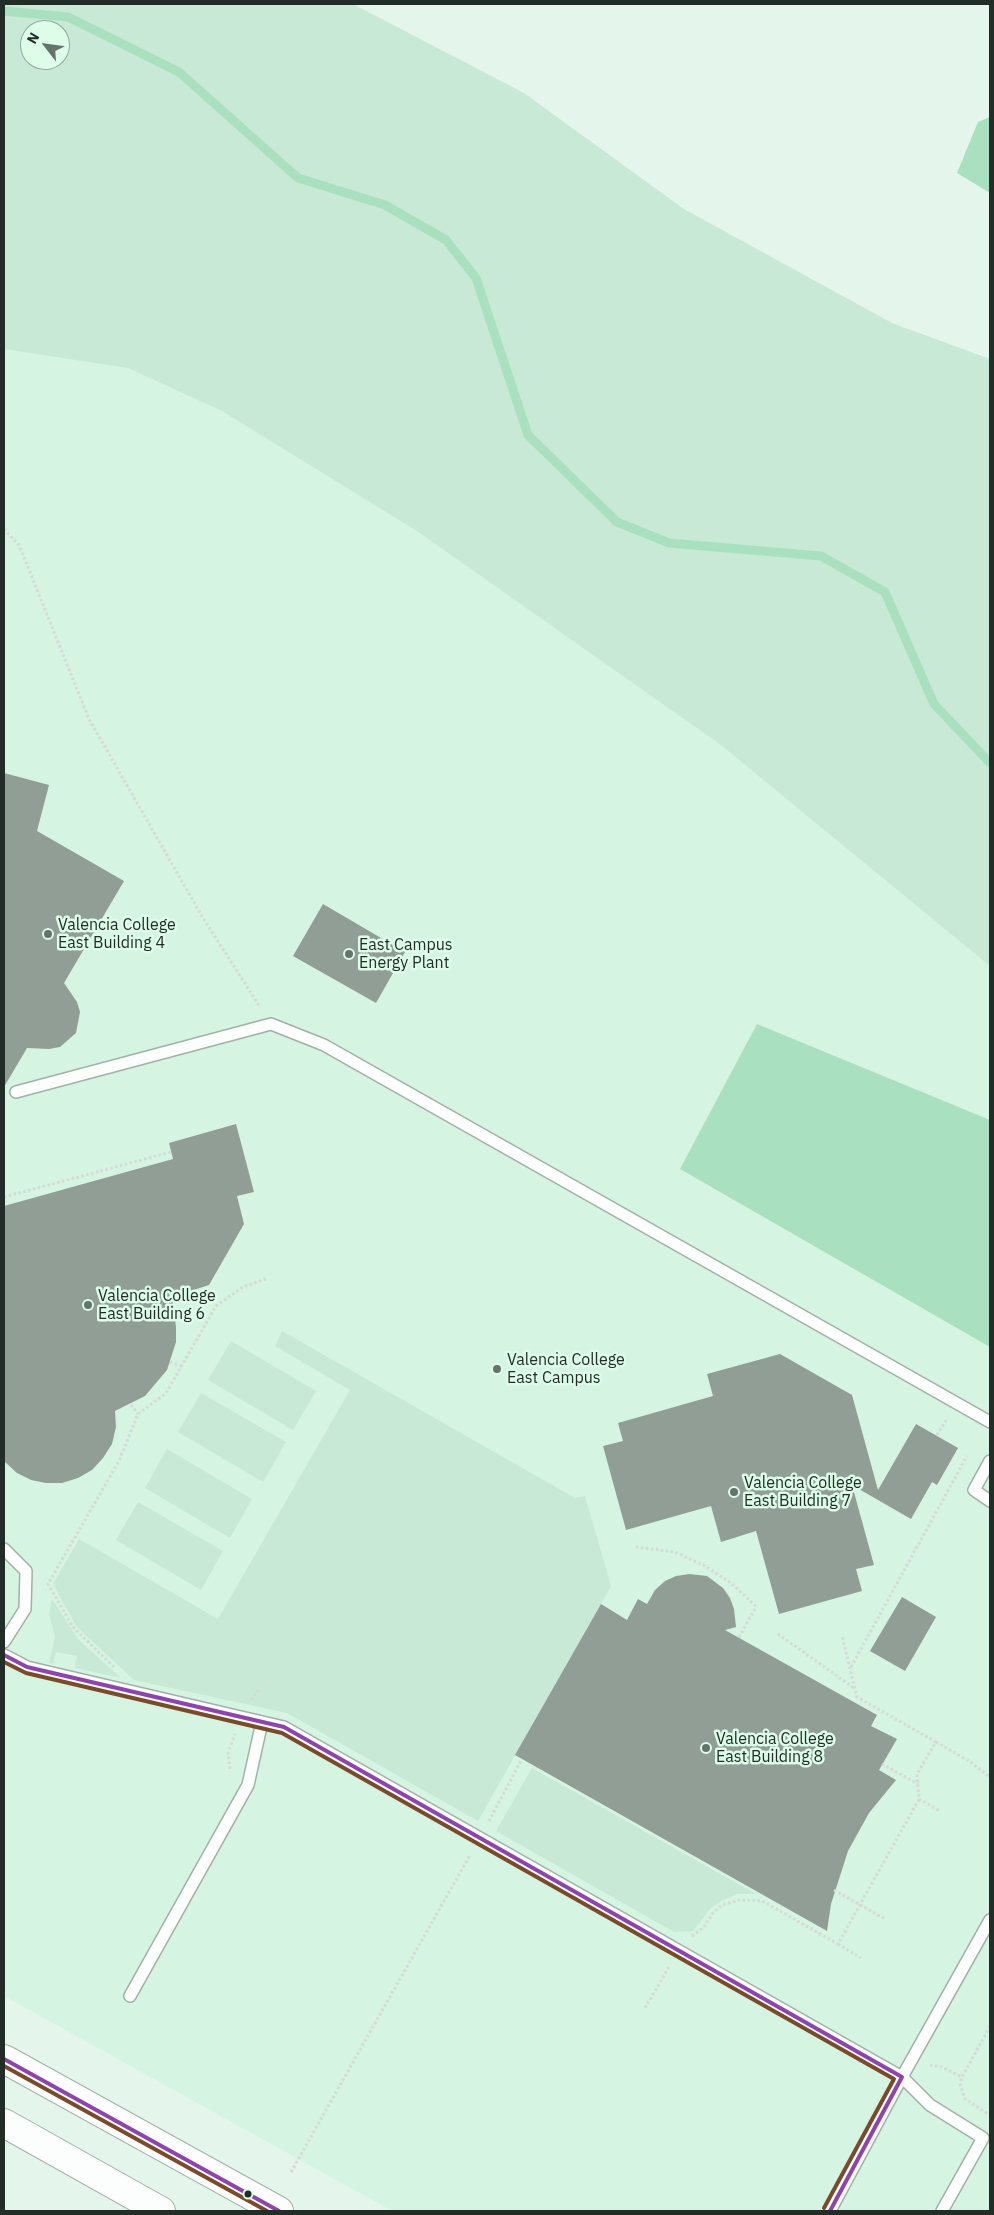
<!DOCTYPE html>
<style>
body{margin:0}
#map{position:relative;width:994px;height:2215px;overflow:hidden;background:#e4f6eb;font-family:"IBM Plex Sans",sans-serif}
canvas{display:block}
.frame{position:absolute;inset:0;border:5px solid #212d26;pointer-events:none}
.north{position:absolute;left:20px;top:20px;width:50px;height:50px;box-sizing:border-box;background:#ddfde9;border:1px solid #92aa9b;border-radius:50%;rotate:300deg;font-size:14px;font-weight:700;line-height:20px;text-align:center;color:#212d26}
.north::after{content:'';display:block;margin:auto;width:18px;height:22px;background:#65736b;clip-path:polygon(50% 0,100% 100%,50% 72%,0 100%)}
</style>
<div id="map">
<canvas width="994" height="2215"></canvas>
<div class="frame"></div>
<div class="north">N</div>
</div>
<script>
const c = document.querySelector('canvas').getContext('2d');
c.lineJoin = 'round';
function fillPath(path, color) {
  c.fillStyle = color;
  c.fill(path, 'evenodd');
}
function poly(rows) {
  const path = new Path2D();
  for (const r of rows) {
    path.moveTo(r[0], r[1]);
    for (let i = 2; i < r.length; i += 2) path.lineTo(r[i], r[i + 1]);
  }
  return path;
}
function strokePath(path, color, width, dash) {
  c.strokeStyle = color;
  c.lineWidth = width;
  c.lineCap = dash ? 'butt' : 'round';
  c.setLineDash(dash || []);
  c.stroke(path);
}
function drawText(font, color, halo, rows, align = 'center') {
  c.font = font + ' "IBM Plex Sans",sans-serif';
  c.lineWidth = 5;
  c.setLineDash([]);
  c.textBaseline = 'middle';
  c.strokeStyle = halo;
  c.fillStyle = color;
  for (const [text, x, y, turn = 0] of rows) {
    c.save();
    c.translate(x, y);
    c.rotate((+turn || 0) * Math.PI / 180);
    c.textAlign = isNaN(turn) ? turn : align;
    if (halo) c.strokeText(text, 0, 0);
    c.fillText(text, 0, 0);
    c.restore();
  }
}
fillPath(poly([
 [4,204,990,742,990,2211,392,2211,4,1996]
]), '#d6f4e2');
fillPath(poly([
 [4,4,353,4,524,93,684,209,892,323,990,359,990,966,721,745,417,531,222,411,128,368,4,349],
 [30,30,60,30,60,60,30,60],
 [282,1331,575,1498,585,1496,611,1586,478,1821,287,1713,134,1680,76,1626,53,1584,79,1539,218,1619,350,1390,275,1346],
 [231,1341,316,1391,293,1430,208,1380],
 [201,1393,286,1442,263,1482,178,1432],
 [167,1449,252,1499,230,1538,145,1488],
 [138,1502,223,1551,201,1590,116,1540],
 [52,1599,78,1639,121,1678,75,1668,77,1656,56,1652,53,1664,49,1663,55,1637,49,1614],
 [532,1768,756,1894,738,1894,723,1900,711,1908,693,1931,674,1932,496,1831]
]), '#c8e9d5');
fillPath(poly([
 [990,117,990,193,957,173,978,122],
 [757,1024,990,1120,990,1347,680,1169]
]), '#a9e0c0');
strokePath(poly([
 [4,11,68,17,179,72,298,178,385,205,446,240,476,278,528,435,617,522,669,543,821,556,885,592,934,704,990,763]
]), '#a9e0c0', 9);
fillPath(poly([
 [4,773,49,785,37,831,124,881,64,983,77,1002,80,1012,76,1033,60,1047,49,1049,27,1048,4,1087],
 [323,904,405,952,376,1003,293,956],
 [236,1124,254,1192,237,1196,244,1224,209,1285,172,1297,176,1327,176,1342,167,1370,145,1396,115,1411,116,1427,112,1444,103,1458,92,1470,78,1478,62,1483,46,1483,31,1480,17,1473,4,1461,4,1206,173,1159,169,1143],
 [780,1354,852,1395,878,1490,916,1424,958,1448,937,1485,932,1482,911,1519,852,1485,874,1565,856,1569,862,1591,779,1614,756,1531,721,1542,711,1506,626,1530,603,1446,623,1441,618,1423,713,1396,707,1374],
 [689,1574,707,1576,723,1588,730,1598,734,1609,736,1627,725,1630,877,1715,871,1726,897,1739,879,1770,896,1780,869,1813,848,1851,831,1904,827,1931,515,1755,601,1604,627,1620,638,1599,647,1604,655,1590,665,1581,676,1576],
 [902,1597,936,1617,905,1671,870,1651]
]), '#909e96');
const service = poly([
 [16,1092,271,1024,324,1045,990,1422],
 [990,1461,974,1490,990,1501],
 [4,1549,26,1571,25,1609,4,1642],
 [4,1655,27,1667,284,1727,902,2077,930,2105,983,2138,942,2211],
 [130,1996,248,1785,262,1722],
 [830,2211,902,2077,990,1920]
]);
const tertiary = poly([
 [4,2059,279,2211],
 [4,2123,161,2211]
]);
strokePath(service, '#a2b0a7', 14);
strokePath(tertiary, '#a2b0a7', 30);
strokePath(poly([
 [4,529,19,545,89,719,203,918,260,1007],
 [4,1197,171,1152],
 [170,1362,181,1366],
 [131,1405,138,1414],
 [937,1435,947,1419],
 [636,1547,675,1552,705,1566,731,1583,758,1608],
 [778,1634,854,1688],
 [739,1637,756,1607],
 [114,1667,73,1627,48,1584,119,1461,138,1414,166,1393,216,1306,243,1287,268,1278],
 [851,1667,967,1456],
 [251,1700,258,1690],
 [936,1742,969,1761,990,1777],
 [882,1764,918,1784],
 [230,1769,228,1752,235,1734],
 [919,1799,940,1811],
 [489,1821,522,1759],
 [834,1890,885,1919],
 [692,1936,704,1927,712,1914,722,1905,739,1900,762,1901,838,1944,919,1799,917,1774,936,1742,857,1697,842,1636],
 [838,1944,861,1958],
 [645,2008,669,1967],
 [990,2026,962,2077,960,2084,965,2099,990,2115],
 [930,2065,942,2067,962,2077],
 [291,2172,470,1855]
]), '#d5d9d7', 3, [2.5, 2.5]);
strokePath(service, '#fbfefc', 11);
strokePath(tertiary, '#fbfefc', 28);
strokePath(poly([
 [4,1655,27,1667,284,1727,902,2077],
 [4,2059,279,2211],
 [830,2211,902,2077]
]), '#8e44ad', 4);
strokePath(poly([
 [4,1662,26,1673,282,1733,894,2079,824,2208],
 [4,2066,267,2211]
]), '#7a4b2a', 4);
for (const [x, y, r, color] of [
 [48,934,5,"#65736b"],
 [349,954,5,"#65736b"],
 [88,1305,5,"#65736b"],
 [497,1369,5,"#65736b"],
 [734,1492,5,"#65736b"],
 [706,1748,5,"#65736b"],
 [248,2194,4.5,"#212d26"]
]) {
  const dot = new Path2D();
  dot.arc(x, y, r, 0, 2 * Math.PI);
  c.fillStyle = color;
  c.fill(dot);
  strokePath(dot, '#ddfde9', 2);
}
drawText('16px', '#212d26', '#ddfde9', [
 ["Valencia College",58,925],
 ["East Building 4",58,943],
 ["East Campus",359,945],
 ["Energy Plant",359,963],
 ["Valencia College",98,1296],
 ["East Building 6",98,1314],
 ["Valencia College",507,1360],
 ["East Campus",507,1378],
 ["Valencia College",744,1483],
 ["East Building 7",744,1501],
 ["Valencia College",716,1739],
 ["East Building 8",716,1757]
], 'left');
</script>
